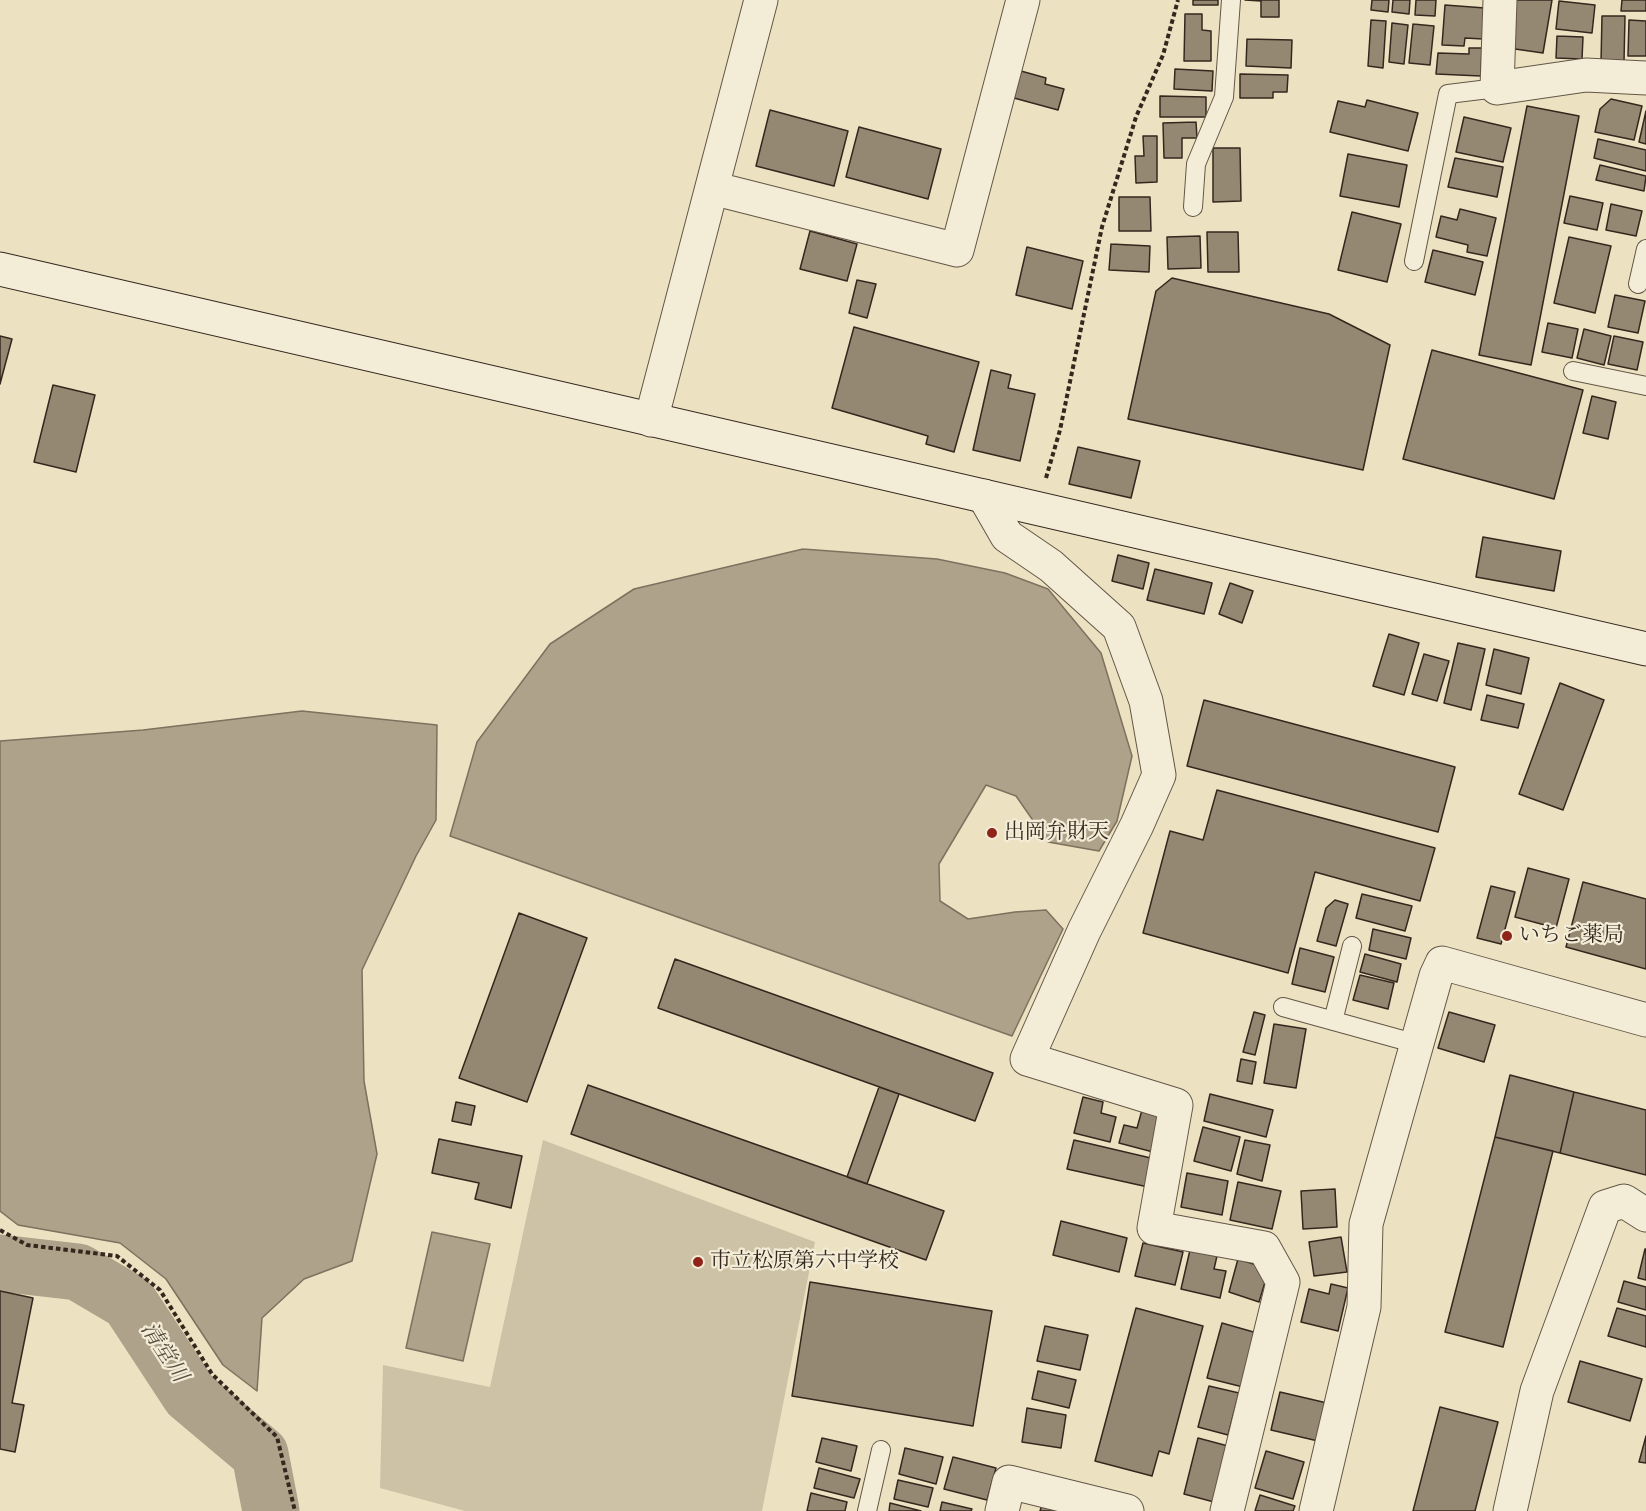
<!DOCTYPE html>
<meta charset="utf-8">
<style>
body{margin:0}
canvas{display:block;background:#ece2c1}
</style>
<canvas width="1646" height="1511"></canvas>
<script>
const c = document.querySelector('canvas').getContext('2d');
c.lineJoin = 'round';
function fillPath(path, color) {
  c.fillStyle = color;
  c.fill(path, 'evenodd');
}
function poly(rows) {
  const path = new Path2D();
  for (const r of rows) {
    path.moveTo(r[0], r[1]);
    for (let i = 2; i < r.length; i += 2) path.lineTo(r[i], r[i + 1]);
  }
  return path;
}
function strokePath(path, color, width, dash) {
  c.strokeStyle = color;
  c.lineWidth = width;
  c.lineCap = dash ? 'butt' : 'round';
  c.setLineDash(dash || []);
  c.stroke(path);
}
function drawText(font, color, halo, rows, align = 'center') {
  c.font = font + ' Cardo,"Noto Serif JP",serif';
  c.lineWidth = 4.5;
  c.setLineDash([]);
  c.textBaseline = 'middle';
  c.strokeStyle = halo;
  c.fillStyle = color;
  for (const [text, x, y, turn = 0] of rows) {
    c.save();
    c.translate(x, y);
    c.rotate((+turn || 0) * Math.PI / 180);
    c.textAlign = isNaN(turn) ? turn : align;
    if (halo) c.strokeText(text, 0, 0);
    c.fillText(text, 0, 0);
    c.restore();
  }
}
fillPath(poly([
 [543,1140,815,1242,762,1511,465,1511,380,1488,383,1365,490,1387]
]), '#cdc2a5');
const water = poly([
 [803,549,937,559,1005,573,1048,589,1101,653,1132,756,1117,821,1099,851,1048,842,1016,796,986,785,939,864,940,901,968,919,1015,912,1046,910,1063,929,1012,1036,450,836,477,742,550,644,634,589,803,549],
 [302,711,437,725,436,820,416,856,362,970,364,1081,377,1154,352,1261,304,1279,262,1318,257,1391,223,1365,166,1279,120,1243,18,1225,0,1211,0,741,143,730,302,711],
 [432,1232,490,1244,463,1361,406,1348,432,1232]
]);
fillPath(water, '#aea28a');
strokePath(water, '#7e715f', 1.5);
strokePath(poly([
 [0,1263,78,1272,129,1302,190,1395,260,1454,271,1511]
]), '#aea28a', 57);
const building = poly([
 [1193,0,1218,0,1218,5,1193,5,1193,0],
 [1245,0,1279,0,1279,17,1261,17,1261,1,1245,0],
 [1372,0,1389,0,1388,12,1371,10,1372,0],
 [1393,0,1410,0,1409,14,1392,12,1393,0],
 [1416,0,1436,0,1435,16,1415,15,1416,0],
 [1516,0,1552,0,1543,53,1508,48,1516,0],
 [1622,0,1646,0,1646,11,1621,11,1622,0],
 [1559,1,1595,5,1592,33,1556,29,1559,1],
 [1445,5,1485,8,1483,39,1465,38,1464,46,1442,45,1445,5],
 [1185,14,1202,14,1202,30,1211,31,1211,61,1184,61,1185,14],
 [1602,16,1625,16,1624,62,1601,62,1602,16],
 [1371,20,1386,21,1383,68,1368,66,1371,20],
 [1629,20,1646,21,1646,56,1628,56,1629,20],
 [1392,23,1408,25,1404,64,1389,62,1392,23],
 [1413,24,1434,26,1430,65,1409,63,1413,24],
 [1557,36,1583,37,1582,59,1556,58,1557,36],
 [1247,39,1292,40,1291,68,1246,66,1247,39],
 [1469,48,1482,48,1481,76,1436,74,1438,53,1469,54,1469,48],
 [1175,69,1213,71,1212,91,1174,89,1175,69],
 [1021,71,1046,78,1045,84,1064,89,1058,110,1014,98,1021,71],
 [1240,74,1288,75,1287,92,1273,92,1273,98,1240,98,1240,74],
 [1160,96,1206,97,1206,117,1160,117,1160,96],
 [1611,99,1642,106,1634,140,1595,132,1600,109,1611,99],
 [1367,100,1418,113,1408,151,1330,132,1338,101,1365,107,1367,100],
 [1527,106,1579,116,1531,365,1479,355,1527,106],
 [770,110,848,131,834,186,756,166,770,110],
 [1646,111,1646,144,1639,142,1646,111],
 [1464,117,1511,128,1503,162,1456,152,1464,117],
 [1196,122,1197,138,1182,138,1182,158,1164,158,1163,123,1196,122],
 [859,127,941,149,928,199,846,177,859,127],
 [1143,136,1157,136,1157,182,1136,183,1135,156,1144,156,1143,136],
 [1598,139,1646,150,1646,171,1594,158,1598,139],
 [1213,148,1240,148,1241,201,1213,202,1213,148],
 [1348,154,1407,165,1399,207,1340,196,1348,154],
 [1455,158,1503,167,1497,197,1448,187,1455,158],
 [1600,165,1646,176,1644,191,1596,180,1600,165],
 [1570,196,1603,203,1597,230,1564,223,1570,196],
 [1119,197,1150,197,1151,231,1119,231,1119,197],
 [1611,204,1642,211,1636,236,1606,230,1611,204],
 [1460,209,1496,218,1487,256,1467,252,1468,245,1436,237,1441,216,1457,220,1460,209],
 [1352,212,1401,224,1387,282,1338,270,1352,212],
 [810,231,857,244,847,281,800,269,810,231],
 [1207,232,1238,232,1239,272,1208,272,1207,232],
 [1200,236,1201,268,1168,269,1167,237,1200,236],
 [1569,237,1611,246,1595,313,1554,303,1569,237],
 [1111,244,1150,246,1149,272,1109,270,1111,244],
 [1027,247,1083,261,1072,309,1016,295,1027,247],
 [1433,250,1483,262,1475,295,1425,282,1433,250],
 [1172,278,1329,314,1390,345,1363,470,1128,419,1156,291,1172,278],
 [857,280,876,284,867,318,849,313,857,280],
 [1615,295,1645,301,1638,333,1608,327,1615,295],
 [1548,323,1578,329,1572,358,1542,352,1548,323],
 [854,327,979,362,954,452,926,444,928,436,832,408,854,327],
 [1584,329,1611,336,1604,365,1577,358,1584,329],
 [0,336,12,339,0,384,0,336],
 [1614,336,1643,342,1637,370,1608,364,1614,336],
 [1432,350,1583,390,1554,499,1403,459,1432,350],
 [991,370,1011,375,1008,388,1035,394,1020,461,973,450,991,370],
 [53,385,95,395,76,472,34,462,53,385],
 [1592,396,1616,402,1608,439,1583,433,1592,396],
 [1078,447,1140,461,1131,498,1069,484,1078,447],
 [1483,537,1561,551,1554,591,1476,577,1483,537],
 [1118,555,1149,563,1143,589,1112,581,1118,555],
 [1155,569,1212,583,1204,614,1147,600,1155,569],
 [1230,583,1253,591,1242,623,1219,614,1230,583],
 [1389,634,1419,643,1404,695,1373,686,1389,634],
 [1458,643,1485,649,1471,710,1444,703,1458,643],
 [1494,649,1529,658,1521,694,1486,685,1494,649],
 [1424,654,1449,661,1437,701,1412,694,1424,654],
 [1560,683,1604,700,1563,810,1519,794,1560,683],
 [1487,695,1524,704,1518,728,1481,720,1487,695],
 [1204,700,1455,767,1438,832,1187,766,1204,700],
 [1217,790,1435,848,1420,901,1315,872,1288,973,1143,933,1170,831,1203,840,1217,790],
 [1528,868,1569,879,1556,928,1515,917,1528,868],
 [1583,882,1646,899,1646,969,1566,947,1583,882],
 [1491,886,1515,892,1501,944,1477,938,1491,886],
 [1362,894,1412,906,1405,931,1356,918,1362,894],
 [1335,900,1348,904,1336,946,1317,941,1326,908,1335,900],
 [519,913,587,938,527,1102,459,1078,519,913],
 [1373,929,1411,938,1406,959,1369,950,1373,929],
 [1300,948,1334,957,1325,992,1292,984,1300,948],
 [1365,954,1401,964,1397,982,1360,972,1365,954],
 [675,959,993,1073,975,1121,658,1008,675,959],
 [1360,975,1394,983,1388,1009,1353,1000,1360,975],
 [1254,1012,1265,1015,1255,1055,1243,1052,1254,1012],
 [1449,1012,1495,1025,1484,1062,1438,1048,1449,1012],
 [1274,1024,1306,1029,1296,1088,1264,1083,1274,1024],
 [1241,1059,1256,1062,1252,1084,1237,1081,1241,1059],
 [1510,1075,1574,1092,1560,1153,1495,1137,1510,1075],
 [588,1085,944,1211,926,1260,571,1134,588,1085],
 [879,1087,899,1094,867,1184,847,1177,879,1087],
 [1574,1092,1646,1110,1646,1175,1560,1153,1574,1092],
 [1210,1094,1273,1110,1266,1137,1204,1121,1210,1094],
 [1083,1097,1103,1102,1101,1113,1116,1117,1110,1142,1074,1133,1083,1097],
 [456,1102,475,1106,471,1125,452,1121,456,1102],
 [1142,1110,1162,1115,1153,1152,1119,1143,1124,1125,1137,1128,1142,1110],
 [1203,1127,1240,1137,1231,1171,1194,1161,1203,1127],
 [1495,1137,1553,1151,1503,1347,1445,1332,1495,1137],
 [439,1139,522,1156,511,1208,475,1199,479,1183,432,1173,439,1139],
 [1074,1140,1155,1159,1148,1187,1067,1169,1074,1140],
 [1245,1140,1270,1145,1262,1181,1237,1174,1245,1140],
 [1187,1173,1228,1181,1222,1215,1181,1207,1187,1173],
 [1238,1182,1281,1191,1272,1229,1230,1220,1238,1182],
 [1335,1189,1337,1227,1303,1229,1301,1191,1335,1189],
 [1061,1221,1127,1238,1119,1272,1053,1255,1061,1221],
 [1341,1237,1347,1272,1314,1276,1309,1242,1341,1237],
 [1143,1243,1183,1252,1175,1285,1135,1276,1143,1243],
 [1645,1249,1646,1249,1646,1280,1638,1278,1645,1249],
 [1190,1250,1217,1256,1214,1269,1226,1271,1220,1298,1181,1289,1190,1250],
 [1238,1259,1269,1269,1259,1302,1229,1292,1238,1259],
 [1624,1281,1646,1287,1646,1310,1618,1302,1624,1281],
 [810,1282,992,1311,973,1426,792,1396,810,1282],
 [1331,1284,1348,1288,1338,1331,1301,1322,1309,1289,1329,1294,1331,1284],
 [0,1291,33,1298,12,1403,24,1405,15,1452,0,1449,0,1291],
 [1136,1308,1203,1326,1169,1454,1159,1451,1152,1476,1095,1461,1136,1308],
 [1617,1308,1646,1316,1646,1347,1608,1336,1617,1308],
 [1222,1323,1257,1333,1243,1387,1207,1378,1222,1323],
 [1045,1326,1088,1335,1080,1370,1037,1361,1045,1326],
 [1580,1361,1642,1379,1630,1421,1568,1402,1580,1361],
 [1038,1371,1076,1380,1069,1408,1032,1399,1038,1371],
 [1209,1386,1239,1393,1228,1435,1198,1427,1209,1386],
 [1280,1392,1327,1403,1318,1441,1271,1430,1280,1392],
 [1440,1407,1498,1422,1475,1511,1413,1511,1440,1407],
 [1027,1408,1066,1415,1061,1448,1022,1442,1027,1408],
 [1646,1436,1646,1463,1639,1462,1646,1436],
 [822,1438,857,1446,851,1471,816,1462,822,1438],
 [1198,1438,1228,1446,1214,1502,1184,1494,1198,1438],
 [905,1448,943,1457,936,1484,899,1474,905,1448],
 [1266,1451,1304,1462,1293,1499,1255,1488,1266,1451],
 [953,1457,996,1468,987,1500,944,1489,953,1457],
 [819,1468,860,1479,854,1498,814,1488,819,1468],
 [898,1480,933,1488,928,1507,894,1499,898,1480],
 [811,1493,847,1502,845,1511,807,1511,811,1493],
 [1260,1495,1295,1506,1293,1511,1255,1511,1260,1495],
 [1044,1498,1063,1511,1040,1511,1044,1498],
 [942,1502,972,1509,971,1511,940,1511,942,1502],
 [890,1503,921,1511,889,1511,890,1503]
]);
fillPath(building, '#958873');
strokePath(building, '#36271e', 1.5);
const lane = poly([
 [1193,207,1196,164,1224,97,1231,0],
 [1414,261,1448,94,1497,88],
 [1638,284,1646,249],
 [1573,371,1646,386],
 [1283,1007,1417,1044],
 [1333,1021,1352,946],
 [867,1511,881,1450]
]);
const street = poly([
 [1500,0,1497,88,1586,75,1646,78],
 [712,188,957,250,1023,0],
 [651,420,761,0],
 [984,496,1007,536,1051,566,1119,627,1146,701,1159,775,1137,825,1084,931,1027,1059,1176,1105,1154,1228,1264,1248,1283,1282,1227,1511],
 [1002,1511,1009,1482,1127,1511],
 [1316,1511,1364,1307,1366,1224,1436,976,1442,963,1646,1020],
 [1510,1511,1537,1391,1605,1207,1624,1201,1646,1215]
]);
const secondary = poly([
 [0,269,1646,649]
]);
strokePath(lane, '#645647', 20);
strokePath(street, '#645647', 35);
strokePath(secondary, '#36271e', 35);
strokePath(poly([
 [1046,478,1060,430,1102,227,1136,117,1163,55,1178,0],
 [0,1230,27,1245,117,1256,160,1290,212,1374,277,1437,295,1511]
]), '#36271e', 4, [4.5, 3]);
strokePath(lane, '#f3ecd7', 18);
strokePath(street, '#f3ecd7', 33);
strokePath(secondary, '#f3ecd7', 33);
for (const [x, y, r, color] of [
 [992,833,6,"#8f2418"],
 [1507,936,6,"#8f2418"],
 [698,1262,6,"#8f2418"]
]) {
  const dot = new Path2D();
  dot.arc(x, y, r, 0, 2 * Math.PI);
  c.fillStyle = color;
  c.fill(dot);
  strokePath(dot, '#f3ecd7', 2);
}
drawText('21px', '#36271e', '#f3ecd7', [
 ["出岡弁財天",1004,833],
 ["いちご薬局",1519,936],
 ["市立松原第六中学校",710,1262]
], 'left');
drawText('italic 22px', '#5a4c3e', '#f3ecd7', [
 ["清堂川",163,1353,57]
]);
</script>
